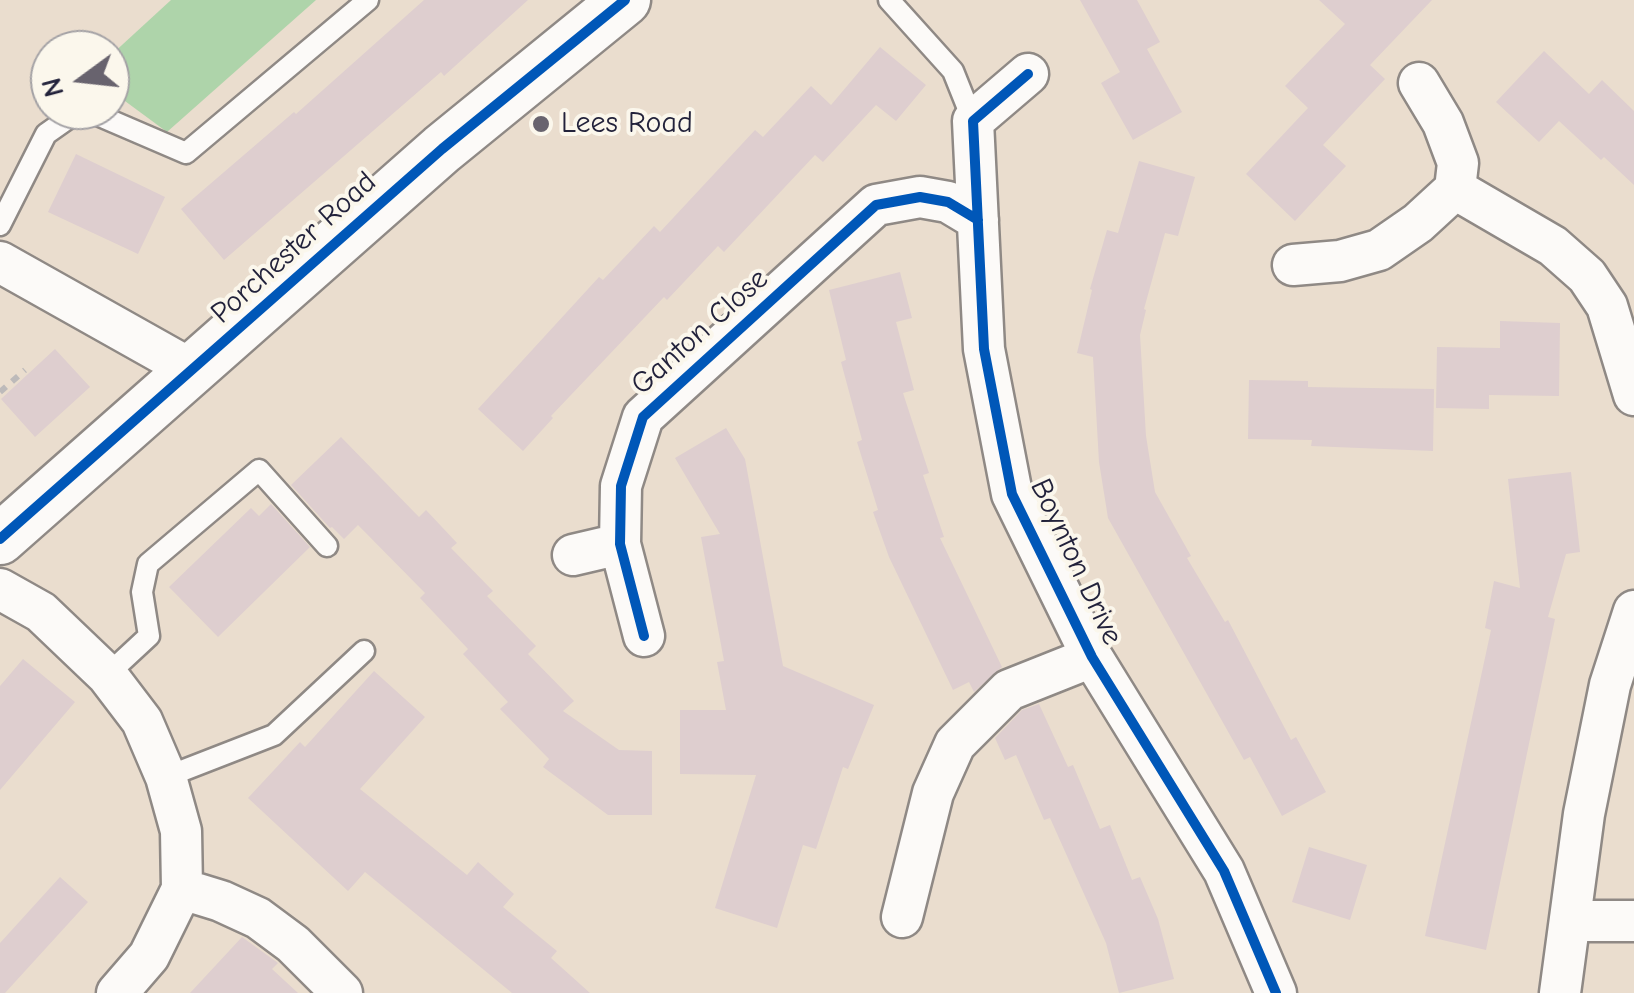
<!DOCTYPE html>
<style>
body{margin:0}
#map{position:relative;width:1634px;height:993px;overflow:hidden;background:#eaddce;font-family:"Comic Neue",sans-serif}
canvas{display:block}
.north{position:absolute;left:30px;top:30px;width:100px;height:100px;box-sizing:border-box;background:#fbf7ec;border:2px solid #a4a2a5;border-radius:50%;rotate:255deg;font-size:28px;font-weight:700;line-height:40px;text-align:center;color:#22223b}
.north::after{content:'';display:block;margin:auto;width:35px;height:45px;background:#68636e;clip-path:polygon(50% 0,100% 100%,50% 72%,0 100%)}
</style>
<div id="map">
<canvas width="1634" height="993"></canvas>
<div class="north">N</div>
</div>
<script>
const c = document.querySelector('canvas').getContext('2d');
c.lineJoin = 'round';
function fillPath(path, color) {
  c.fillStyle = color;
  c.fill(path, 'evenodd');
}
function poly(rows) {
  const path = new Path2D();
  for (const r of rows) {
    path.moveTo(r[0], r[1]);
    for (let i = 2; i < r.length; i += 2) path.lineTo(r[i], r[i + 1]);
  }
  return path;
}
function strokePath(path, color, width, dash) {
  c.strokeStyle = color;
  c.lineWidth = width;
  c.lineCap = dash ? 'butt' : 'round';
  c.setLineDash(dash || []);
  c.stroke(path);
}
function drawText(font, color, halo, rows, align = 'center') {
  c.font = font + ' "Comic Neue",sans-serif';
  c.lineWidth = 8;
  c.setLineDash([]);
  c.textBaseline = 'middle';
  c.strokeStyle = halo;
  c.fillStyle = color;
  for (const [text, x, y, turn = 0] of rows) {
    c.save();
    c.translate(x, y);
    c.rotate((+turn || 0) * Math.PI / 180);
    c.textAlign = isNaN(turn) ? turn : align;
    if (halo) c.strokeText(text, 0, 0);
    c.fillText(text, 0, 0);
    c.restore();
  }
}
fillPath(poly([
 [171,0,316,0,167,132,110,90,110,56]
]), '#aed4aa');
fillPath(poly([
 [424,0,528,0,444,76,441,72,224,260,181,209,294,112,296,114],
 [1080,0,1137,0,1160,42,1147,49,1182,112,1133,140,1101,83,1120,72],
 [1319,0,1432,0,1370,65,1385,79,1323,145,1346,166,1295,221,1246,174,1308,108,1285,86,1345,24],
 [880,47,926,85,896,121,876,105,823,162,815,155,724,252,718,246,667,300,664,297,551,416,553,418,523,451,478,409,599,277,603,280,654,226,660,232,755,130,763,137,811,86,831,105],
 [1544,51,1589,94,1602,80,1634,111,1634,185,1604,157,1601,160,1559,121,1539,142,1496,102],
 [76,154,165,197,138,254,48,212],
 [1139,161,1195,177,1178,236,1165,233,1144,309,1146,310,1140,335,1146,436,1155,492,1191,556,1187,558,1225,622,1228,620,1291,740,1296,737,1326,792,1282,816,1250,757,1244,760,1108,518,1099,462,1093,357,1077,353,1092,290,1090,289,1107,230,1118,233],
 [900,272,912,318,896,322,914,390,903,393,929,473,923,475,944,537,940,538,1002,667,974,692,969,682,953,690,889,557,873,512,878,510,857,442,862,440,841,362,846,360,829,290],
 [1500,321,1560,323,1559,396,1489,395,1489,409,1436,408,1437,347,1500,348],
 [55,349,90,387,35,437,1,399],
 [1249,380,1308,381,1308,387,1434,389,1433,451,1311,446,1312,440,1248,439],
 [726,428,745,459,783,666,874,705,848,769,843,767,816,849,803,845,777,928,715,908,756,775,680,774,680,710,726,710,717,662,724,661,701,537,720,534,675,458],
 [341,437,419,517,426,510,457,543,451,548,493,591,487,596,536,646,528,654,574,701,563,711,619,750,652,751,652,815,608,815,543,767,549,759,500,709,508,702,463,654,468,649,420,598,425,593,358,525,344,539,332,527,330,528,291,485],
 [1571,472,1580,552,1566,554,1548,617,1555,619,1486,950,1425,936,1491,630,1485,628,1494,581,1520,588,1508,479],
 [271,504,310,547,218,637,169,587,251,508,259,516],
 [23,659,75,702,0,790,0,686],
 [374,671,425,717,360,789,467,875,478,862,514,894,503,907,557,951,551,958,590,993,512,993,365,872,348,891,248,798,300,742,305,747],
 [1039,704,1068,767,1073,765,1100,829,1110,825,1132,880,1140,877,1158,919,1174,979,1119,993,1106,943,1050,818,1044,820,1016,755,1005,760,995,738,1022,710],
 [1309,847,1367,865,1350,920,1292,902],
 [60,877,88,902,5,993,0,993,0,943],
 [242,937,278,963,272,969,298,993,190,993]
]), '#dececf');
const service = poly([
 [889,0,953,71,973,121],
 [86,110,186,153,368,0],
 [0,225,46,134,80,110],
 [107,675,149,636,142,592,148,564,259,470,327,546],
 [166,777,274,735,364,651]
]);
const minor = poly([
 [1028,74,973,121,984,349,1012,494,1092,657,1224,871,1276,993],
 [1419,83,1443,123,1458,163,1455,189,1553,246,1587,276,1607,306,1634,395],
 [0,262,194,371],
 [1293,265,1340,261,1379,250,1418,223,1455,189],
 [573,555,620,544],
 [0,589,41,612,107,675,142,721,166,777,181,831,182,889,149,956,117,993],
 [644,636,620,544,621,486,643,417,876,205,920,197,948,202,978,220],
 [182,889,221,901,258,918,293,944,342,993],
 [902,917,933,793,955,744,1009,690,1092,657],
 [1570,921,1634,921],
 [1560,993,1584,814,1610,685,1634,611]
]);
const tertiary = poly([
 [0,539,442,149,625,0]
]);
strokePath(service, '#8f8985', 25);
strokePath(minor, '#8f8985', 45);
strokePath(tertiary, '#8f8985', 55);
strokePath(poly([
 [0,392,25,370]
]), '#bdbaba', 6, [8, 8]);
strokePath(service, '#fcfaf8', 20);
strokePath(minor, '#fcfaf8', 40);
strokePath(tertiary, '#fcfaf8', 50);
strokePath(poly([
 [1028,74,973,121,984,349,1012,494,1092,657,1224,871,1276,993],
 [0,539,442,149,625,0],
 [644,636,620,544,621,486,643,417,876,205,920,197,948,202,978,220]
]), '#0057b8', 10);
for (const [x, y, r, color] of [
 [541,124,10,"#68636e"]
]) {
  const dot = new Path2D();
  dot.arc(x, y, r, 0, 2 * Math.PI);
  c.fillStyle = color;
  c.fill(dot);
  strokePath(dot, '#fbf7ec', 4);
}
drawText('30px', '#22223b', '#fbf7ec', [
 ["Lees Road",561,124]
], 'left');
drawText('30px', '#22223b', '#fbf7ec', [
 ["Porchester Road",294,248,-42],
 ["Ganton Close",700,332,-42],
 ["Boynton Drive",1076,562,65]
]);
</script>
